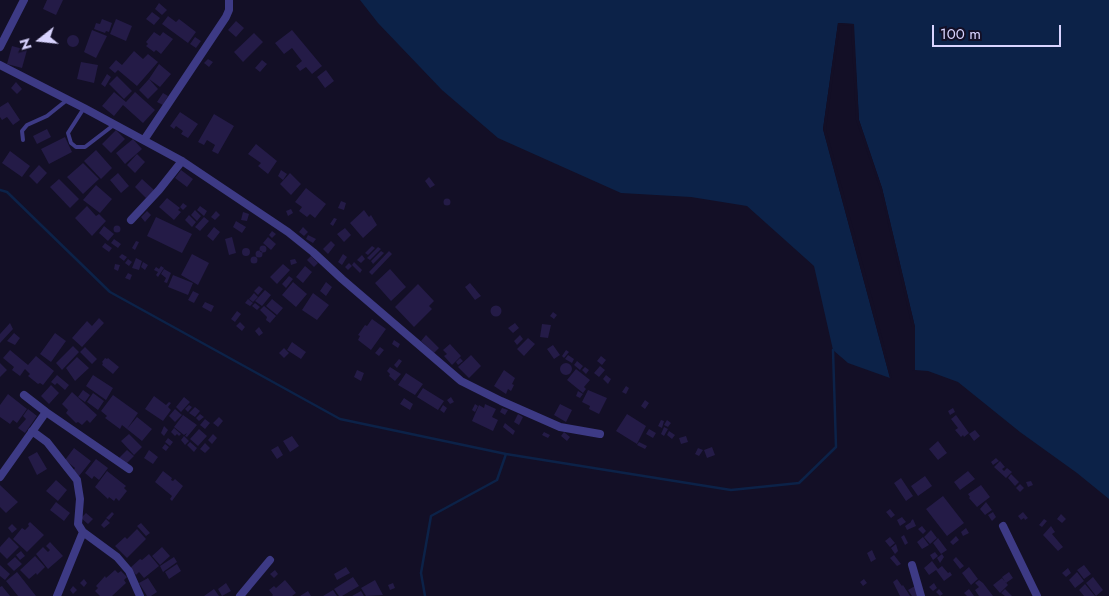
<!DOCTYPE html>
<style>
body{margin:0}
#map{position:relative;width:1109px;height:596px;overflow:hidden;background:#130f26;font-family:Jost,sans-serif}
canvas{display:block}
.north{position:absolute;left:15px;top:15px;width:50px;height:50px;-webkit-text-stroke:4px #130f26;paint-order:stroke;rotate:254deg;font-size:14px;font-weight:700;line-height:20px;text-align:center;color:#d9d4ff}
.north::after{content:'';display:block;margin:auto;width:18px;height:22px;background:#d9d4ff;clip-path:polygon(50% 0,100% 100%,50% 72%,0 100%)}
.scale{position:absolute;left:932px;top:25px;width:129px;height:22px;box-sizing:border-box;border:2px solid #d9d4ff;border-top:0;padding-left:6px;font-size:15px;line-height:18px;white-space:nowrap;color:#d9d4ff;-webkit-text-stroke:4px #130f26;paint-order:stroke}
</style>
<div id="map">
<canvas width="1109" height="596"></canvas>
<div class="north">N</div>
<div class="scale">100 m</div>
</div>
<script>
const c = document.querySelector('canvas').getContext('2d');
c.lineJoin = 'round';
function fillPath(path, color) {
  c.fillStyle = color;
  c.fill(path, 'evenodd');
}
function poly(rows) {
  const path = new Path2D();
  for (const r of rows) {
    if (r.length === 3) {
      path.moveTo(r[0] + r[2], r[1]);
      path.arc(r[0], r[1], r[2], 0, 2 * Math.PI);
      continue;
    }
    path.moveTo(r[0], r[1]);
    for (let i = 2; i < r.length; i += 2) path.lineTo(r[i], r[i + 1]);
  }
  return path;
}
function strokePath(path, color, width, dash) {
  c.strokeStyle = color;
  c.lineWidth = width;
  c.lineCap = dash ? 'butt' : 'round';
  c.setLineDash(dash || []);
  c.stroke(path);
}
fillPath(poly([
 [360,0,1109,0,1109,499,1077,473,1020,432,958,382,928,371,915,370,915,327,882,188,859,120,853,24,838,23,823,129,890,378,848,363,833,350,814,266,747,206,691,197,621,193,498,138,442,90,378,23]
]), '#0c2248');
fillPath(poly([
 [838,23,854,24,859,120,882,188,915,327,915,370,912,371,912,327,880,189,856,120,851,26,840,25,826,129,873,301,892,378,890,378,823,129]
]), '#130f26');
strokePath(poly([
 [0,190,7,192,110,292,340,419,506,454,731,490,799,483,836,447,833,350],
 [425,596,421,573,431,516,497,480,506,454]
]), '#0c2248', 2.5);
fillPath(poly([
 [47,0,63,0,56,15,43,9],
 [159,3,167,10,162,15,155,9],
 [152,12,160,18,154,25,146,19],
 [168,16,176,22,179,19,196,32,188,43,162,24],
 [102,19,112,23,109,32,106,31,105,33,94,29,96,23,100,24],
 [116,19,132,26,126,41,110,34],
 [236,21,244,28,236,37,228,30],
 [92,30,107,36,96,58,84,52],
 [292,30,322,66,312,74,306,67,300,71,296,66,302,61,292,48,284,54,275,43],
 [154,32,160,36,163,32,173,39,161,54,156,50,154,52,146,46,148,44,146,42],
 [254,33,263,42,243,62,234,52],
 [73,41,6],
 [195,37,201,41,196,48,190,44],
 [12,46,27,50,22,68,7,64],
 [134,51,143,59,148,54,158,62,137,86,118,70,115,73,109,68,116,60,122,65],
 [208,59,213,62,209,67,204,63],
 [262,60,267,64,260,72,255,68],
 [81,62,98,65,94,83,77,79],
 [159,64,171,74,160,87,149,79],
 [326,70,334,81,325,88,317,77],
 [107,74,111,77,105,87,101,84],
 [117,76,132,91,124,99,109,84],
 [149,79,158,89,148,99,139,90],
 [16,82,22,89,17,94,11,88],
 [114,92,126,102,135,92,155,110,143,123,123,105,114,116,102,106],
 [163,93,168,96,163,105,157,102],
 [8,102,20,120,13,125,7,117,2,120,0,117,0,107],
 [180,112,198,124,188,138,181,134,183,131,176,126,174,129,170,126],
 [214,114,234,126,218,154,212,151,215,145,207,140,204,145,198,142],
 [47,129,51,137,37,144,33,136],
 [116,130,125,139,111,153,102,144],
 [65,137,72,152,49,164,41,149],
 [133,139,142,149,125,164,116,153],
 [256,144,277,161,268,174,258,166,261,163,248,154],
 [96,150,112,168,101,179,84,161],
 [10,151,30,166,22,177,2,163],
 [137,154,145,162,135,173,127,165],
 [83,163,99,179,83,194,67,177],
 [39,165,47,173,37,184,29,176],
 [181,170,193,179,187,187,175,178],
 [281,170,287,174,283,180,278,176],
 [118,173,129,186,121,193,110,180],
 [290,173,301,184,291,195,280,184],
 [429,177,435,185,430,188,425,181],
 [59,179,79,199,70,208,50,187],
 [142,179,154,190,146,198,135,187],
 [96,185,112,199,100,213,83,200],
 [306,188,326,204,315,218,310,214,307,217,299,211,302,207,295,202],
 [167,198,180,208,178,210,181,212,174,220,159,207],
 [447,202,3.5],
 [341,201,346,203,344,210,338,208],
 [183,203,187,206,183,210,180,207],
 [87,206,96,216,99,214,106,221,92,236,75,218],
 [200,206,207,211,204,216,197,210],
 [291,209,293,213,288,216,286,211],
 [195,210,201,216,197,221,191,215],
 [364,210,369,217,371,215,377,225,363,238,350,223],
 [147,211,151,215,145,222,141,217],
 [216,211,220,215,215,220,211,217],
 [243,212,249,214,247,221,241,220],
 [189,215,196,222,192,227,185,220],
 [156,217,192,234,182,253,147,236],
 [204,217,209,221,200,231,195,227],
 [334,218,337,219,333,226,330,224],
 [236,221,246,227,242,233,233,227],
 [117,229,3.5],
 [104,226,114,234,108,241,99,233],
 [214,227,220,232,213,241,207,236],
 [303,227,308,232,304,236,299,232],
 [345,228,351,235,344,242,337,234],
 [272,231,276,234,272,238,269,235],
 [308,235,316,239,313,243,306,239],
 [232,237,236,253,229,255,225,239],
 [268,237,276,244,271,250,263,243],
 [114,239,121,244,118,248,111,243],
 [136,241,139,242,135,250,132,248],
 [331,241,335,245,328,254,323,249],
 [105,243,112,248,109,252,102,247],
 [263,249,3.5],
 [372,246,375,248,368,255,365,253],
 [378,247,381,249,370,260,367,258],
 [246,252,4],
 [259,254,3.5],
 [381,251,384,253,373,264,371,261],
 [389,251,392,254,372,275,369,272],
 [122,254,127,257,124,261,119,257],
 [192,254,209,263,198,285,181,275],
 [343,254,347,257,342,265,338,262],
 [362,255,365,259,361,263,357,260],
 [311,256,318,263,314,267,307,260],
 [254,260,3.5],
 [136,258,142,261,139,270,132,268],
 [128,259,132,262,129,266,125,263],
 [295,259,297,263,291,265,290,260],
 [143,262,148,265,145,270,141,267],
 [354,262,362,270,360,273,352,265],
 [349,263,352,266,348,270,345,267],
 [115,264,120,265,118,271,114,269],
 [283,264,290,270,277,284,270,277],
 [161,266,164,268,158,277,156,275,158,272,154,270,156,267,159,269],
 [305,266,312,272,303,283,296,277],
 [164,269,171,273,167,283,164,282,166,278,161,274],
 [390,269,406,287,391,301,375,283],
 [128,273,132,275,130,280,125,278],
 [173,275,193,283,188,295,168,287],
 [289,276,293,279,286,288,282,284],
 [293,282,307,294,296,307,282,295],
 [326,282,332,287,326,296,320,291],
 [470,283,481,296,475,300,465,287],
 [418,284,434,301,429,306,432,309,414,327,395,307],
 [259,286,263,289,258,295,254,291],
 [265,290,271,295,262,306,255,301],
 [193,291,199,294,194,303,188,300],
 [254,293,258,297,253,302,249,299],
 [313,293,329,305,317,320,302,310],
 [248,299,253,303,250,306,245,303],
 [272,299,283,308,277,315,266,306],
 [205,302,214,306,211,312,202,307],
 [255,303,260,307,257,310,252,306],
 [496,311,5.5],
 [264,306,276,316,270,323,266,320,267,317,260,310],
 [237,311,241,314,235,322,231,319],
 [553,312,557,315,554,319,550,316],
 [99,318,104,323,82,347,72,338,87,321,92,326],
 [372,319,386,329,371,350,358,340,360,336,358,335,365,325,367,326],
 [240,322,245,327,242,331,236,326],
 [10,323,13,329,0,343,0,334],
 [515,323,519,328,513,333,508,328],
 [542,324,551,325,548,338,540,337],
 [259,327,263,333,259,336,255,331],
 [14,333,20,338,15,345,7,341],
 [55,333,66,341,51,362,40,354],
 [426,335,439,348,434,353,421,341],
 [520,335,523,339,517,345,514,341],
 [528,338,535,344,524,356,517,349],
 [394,340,400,344,398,348,392,344],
 [292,342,306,352,301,359,287,350],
 [450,344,461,356,452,365,444,356,447,354,443,350],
 [553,345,560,355,554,359,547,349],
 [73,346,79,352,62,370,56,363],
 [85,347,97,359,92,364,80,352],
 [380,347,384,350,379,356,375,353],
 [284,348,289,353,284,358,279,353],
 [10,350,28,365,36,356,54,371,43,385,40,383,38,384,28,376,30,374,25,369,20,376,12,370,14,367,3,358],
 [566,350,569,352,564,358,562,356],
 [471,355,481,366,469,378,458,367],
 [568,355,574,359,572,363,565,359],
 [601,356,606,360,602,365,597,361],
 [77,357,89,368,75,381,66,368],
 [105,358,107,359,108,358,119,367,113,374,102,365,103,363,102,362],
 [460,358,463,361,458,365,456,362],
 [399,359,402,361,397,368,394,365],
 [577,361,583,366,580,370,574,365],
 [0,363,7,370,0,377],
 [566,369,6],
 [600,366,605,370,599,377,594,373],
 [390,367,401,374,395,381,389,376,390,374,387,371],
 [585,367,589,370,586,374,582,370],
 [576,369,590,380,584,387,586,389,583,393,567,380],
 [357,370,364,373,361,381,354,377],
 [504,370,515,378,512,384,514,385,511,391,508,389,506,394,494,386],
 [406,373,423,384,415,395,398,385],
 [57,375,69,385,65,390,57,383,55,385,51,382],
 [93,375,113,388,106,400,86,386],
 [606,375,611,379,608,384,603,379],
 [51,385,59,393,49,404,41,396],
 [626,386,629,388,626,394,622,392],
 [423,388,444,401,438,410,417,397],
 [83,390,90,395,85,402,78,397],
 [588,390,607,398,599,414,589,409,590,406,582,402],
 [578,391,583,394,580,398,576,396],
 [72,392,97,415,90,423,87,420,82,425,78,422,76,423,66,413,68,410,62,404],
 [93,393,104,401,98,410,87,402],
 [8,394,27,409,17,423,13,420,10,424,0,417,0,405],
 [113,395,138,413,127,429,122,425,120,429,105,418,107,416,101,411],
 [154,396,166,405,169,402,171,403,168,407,171,410,163,421,145,409],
 [184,397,190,402,181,412,176,407],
 [451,397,454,402,450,404,447,400],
 [404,398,413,404,410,410,400,404],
 [645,400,649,403,645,409,641,406],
 [475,404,478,406,475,412,472,410],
 [485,404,496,409,492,417,498,420,493,431,472,421,479,405,484,408],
 [560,404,572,410,566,422,554,415],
 [189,405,192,407,188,412,185,409],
 [443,405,447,408,444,413,440,410],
 [195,407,200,411,195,417,189,413],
 [502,408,508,410,505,415,500,412],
 [953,408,955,412,950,415,948,411],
 [28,409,37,416,25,433,18,428,26,419,23,416],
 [175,409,182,415,175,422,169,416],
 [200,414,204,417,199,421,196,418],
 [518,414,523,417,519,425,514,422],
 [627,414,646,426,637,444,616,431],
 [183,415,197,425,187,437,185,436,187,433,184,435,174,427],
 [956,415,969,433,964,437,963,435,961,437,955,430,958,428,951,419],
 [137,417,152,429,142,441,127,429],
 [219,417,223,421,218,427,213,423],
 [205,419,210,423,205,429,200,425],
 [661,420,664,421,662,428,658,426],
 [667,420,671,423,668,427,664,425],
 [505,423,515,431,513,435,503,427],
 [164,426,168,430,164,436,161,433],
 [664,427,668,429,664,436,661,434],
 [174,428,181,434,179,436,177,434,175,436,171,432],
 [199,429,207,436,198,446,190,439],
 [649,429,656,433,653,438,646,434],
 [975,430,980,436,974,441,969,434],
 [669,431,675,435,672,439,667,435],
 [544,432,550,435,548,438,542,435],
 [564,432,570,437,567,441,561,436],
 [129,434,142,447,134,455,121,441],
 [213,434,217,438,212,444,208,440],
 [184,436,189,441,185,445,181,440],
 [292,436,299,446,290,452,283,441],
 [686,436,688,442,681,444,679,438],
 [168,438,173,442,170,446,165,442],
 [938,441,947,453,938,460,929,449],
 [190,442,197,448,194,452,187,445],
 [639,442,647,446,645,449,637,445],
 [205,443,210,448,205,453,200,449],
 [165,444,169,447,166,451,162,448],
 [278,446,283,455,277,459,271,450],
 [712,447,715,455,707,458,704,450],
 [74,448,91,461,79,476,73,471,75,468,65,460],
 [698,448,703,450,699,456,695,454],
 [127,450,134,456,126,464,119,458],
 [149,450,158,457,153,464,144,458],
 [37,452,47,469,37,475,28,457],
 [996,458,999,461,993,465,991,462],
 [96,459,108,468,99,480,94,476,92,479,85,473],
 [1000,461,1005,467,1002,469,1004,471,1007,468,1012,472,1006,478,994,467],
 [107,471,126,486,124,488,127,491,119,501,116,498,114,501,109,497,108,499,95,487],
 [163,471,172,478,171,480,173,481,175,479,183,486,172,501,170,499,172,496,155,482],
 [968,471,975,479,960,490,954,482],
 [1011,474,1019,482,1015,486,1008,478],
 [925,476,932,486,918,496,911,486],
 [901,478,913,496,906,501,894,483],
 [56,480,67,490,58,501,46,491],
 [1031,481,1033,485,1028,487,1026,482],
 [1020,484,1024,488,1020,492,1016,488],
 [0,485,18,502,6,513,0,507],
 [981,485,990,497,977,507,969,498,970,497,968,494],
 [943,496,964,523,947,536,926,509],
 [56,502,70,513,64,521,50,510],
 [986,502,992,510,985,515,980,509],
 [890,509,895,515,891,518,886,512],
 [112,512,114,514,109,520,106,518],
 [993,512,996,517,992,521,988,515],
 [1023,512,1028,518,1025,520,1024,518,1021,520,1018,516],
 [86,513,93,519,88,524,81,518],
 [1061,514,1066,519,1062,523,1057,519],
 [902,517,906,522,900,526,897,520],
 [106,519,110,523,104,528,101,525],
 [913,519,916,526,907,530,905,526,911,522,911,521],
 [1044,519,1047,521,1042,527,1039,525],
 [30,522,44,535,27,552,13,539,22,528,25,530,29,526,28,524],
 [141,523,150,533,146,536,137,526],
 [12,524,17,529,12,533,8,528],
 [922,526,926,531,923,534,918,529],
 [1051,526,1055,532,1052,534,1063,547,1058,551,1043,535],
 [966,528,969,533,963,536,961,532],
 [137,529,146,539,127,558,115,546,125,537,127,539],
 [931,530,937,538,930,544,924,537],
 [904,535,908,543,905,545,901,537],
 [956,536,959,540,953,545,950,542],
 [9,537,19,547,7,559,0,552,0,547],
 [890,537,895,543,890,547,885,541],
 [923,537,929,545,922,549,917,542],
 [938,538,947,550,941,554,933,543],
 [50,542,63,556,48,569,36,554,43,547,48,552,50,550,46,546],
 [896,544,898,551,895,554,891,548],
 [162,547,170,556,160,565,152,556],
 [872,550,876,559,871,562,867,553],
 [21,551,25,556,20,560,16,555],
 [935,552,938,556,933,560,930,555],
 [149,554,159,566,144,578,139,572,136,575,130,568,140,559,142,560],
 [942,554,944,557,940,563,937,558],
 [894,555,901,564,897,566,890,558],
 [35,556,45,567,37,575,36,573,29,579,20,570],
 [15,557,22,564,14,571,7,564],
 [174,557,177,562,163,572,160,566],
 [956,557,964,566,960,569,953,560],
 [932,561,938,569,942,566,948,573,950,572,952,575,944,581,936,570,929,575,924,568],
 [177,564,181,571,169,579,165,572],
 [0,565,10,574,5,580,0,576],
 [1084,565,1091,574,1084,579,1077,570],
 [346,567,350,573,337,580,334,574],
 [969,567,978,579,971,585,962,573],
 [1068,568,1071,573,1066,577,1062,573],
 [115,570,118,573,121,571,127,577,124,580,126,583,112,596,100,596,95,591,98,588,96,586,105,576,106,578],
 [275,570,278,574,274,578,270,574],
 [17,572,36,596,18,596,6,581],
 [1009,572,1013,578,1006,583,1002,577],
 [1077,572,1084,581,1075,588,1069,580],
 [353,577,359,586,342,596,339,596,334,589],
 [1093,577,1103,590,1096,596,1086,583],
 [148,578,157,592,151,596,147,596,139,583],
 [1002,578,1008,585,1000,593,993,585],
 [84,579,87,583,84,587,80,583],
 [864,579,867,583,863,586,860,582],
 [897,579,902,586,903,585,910,596,900,596,893,582],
 [285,580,296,593,292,596,272,596,273,595,269,590,274,586,276,588],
 [375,580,383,595,366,596,361,588],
 [979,580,983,583,993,596,979,596,975,590,979,587,975,583],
 [226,583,231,591,222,596,218,589],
 [393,583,395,588,390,590,388,585],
 [934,583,937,588,933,591,929,587],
 [1085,584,1095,596,1084,596,1079,590],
 [2,586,10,596,0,596,0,587],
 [73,586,77,590,73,594,70,590],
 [915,586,919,596,912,596,908,590],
 [214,589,219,596,204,596],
 [939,589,943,594,940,596,936,592],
 [969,589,974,596,967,596,964,593],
 [1005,589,1012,596,1005,596,1001,593],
 [333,590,337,596,323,596],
 [308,591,311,596,300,596],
 [361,591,364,596,352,596]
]), '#241b47');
strokePath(poly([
 [84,108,68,133,71,143,76,147,85,147,115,124],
 [23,140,22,131,27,125,47,116,67,100]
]), '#3d3a85', 4);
strokePath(poly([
 [0,47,24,0],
 [0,65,84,108,182,161,288,232,313,252,342,279,461,381,501,401,560,427,600,434],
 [144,140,226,17,229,10,229,0],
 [131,220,159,190,182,161],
 [24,395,46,412,129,469],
 [32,431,47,442,77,480,80,499,78,524,83,532,117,557,129,571,140,596],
 [0,477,46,412],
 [1003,526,1037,596],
 [912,565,921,596],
 [57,596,83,532],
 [240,596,270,560]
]), '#3d3a85', 8);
</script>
